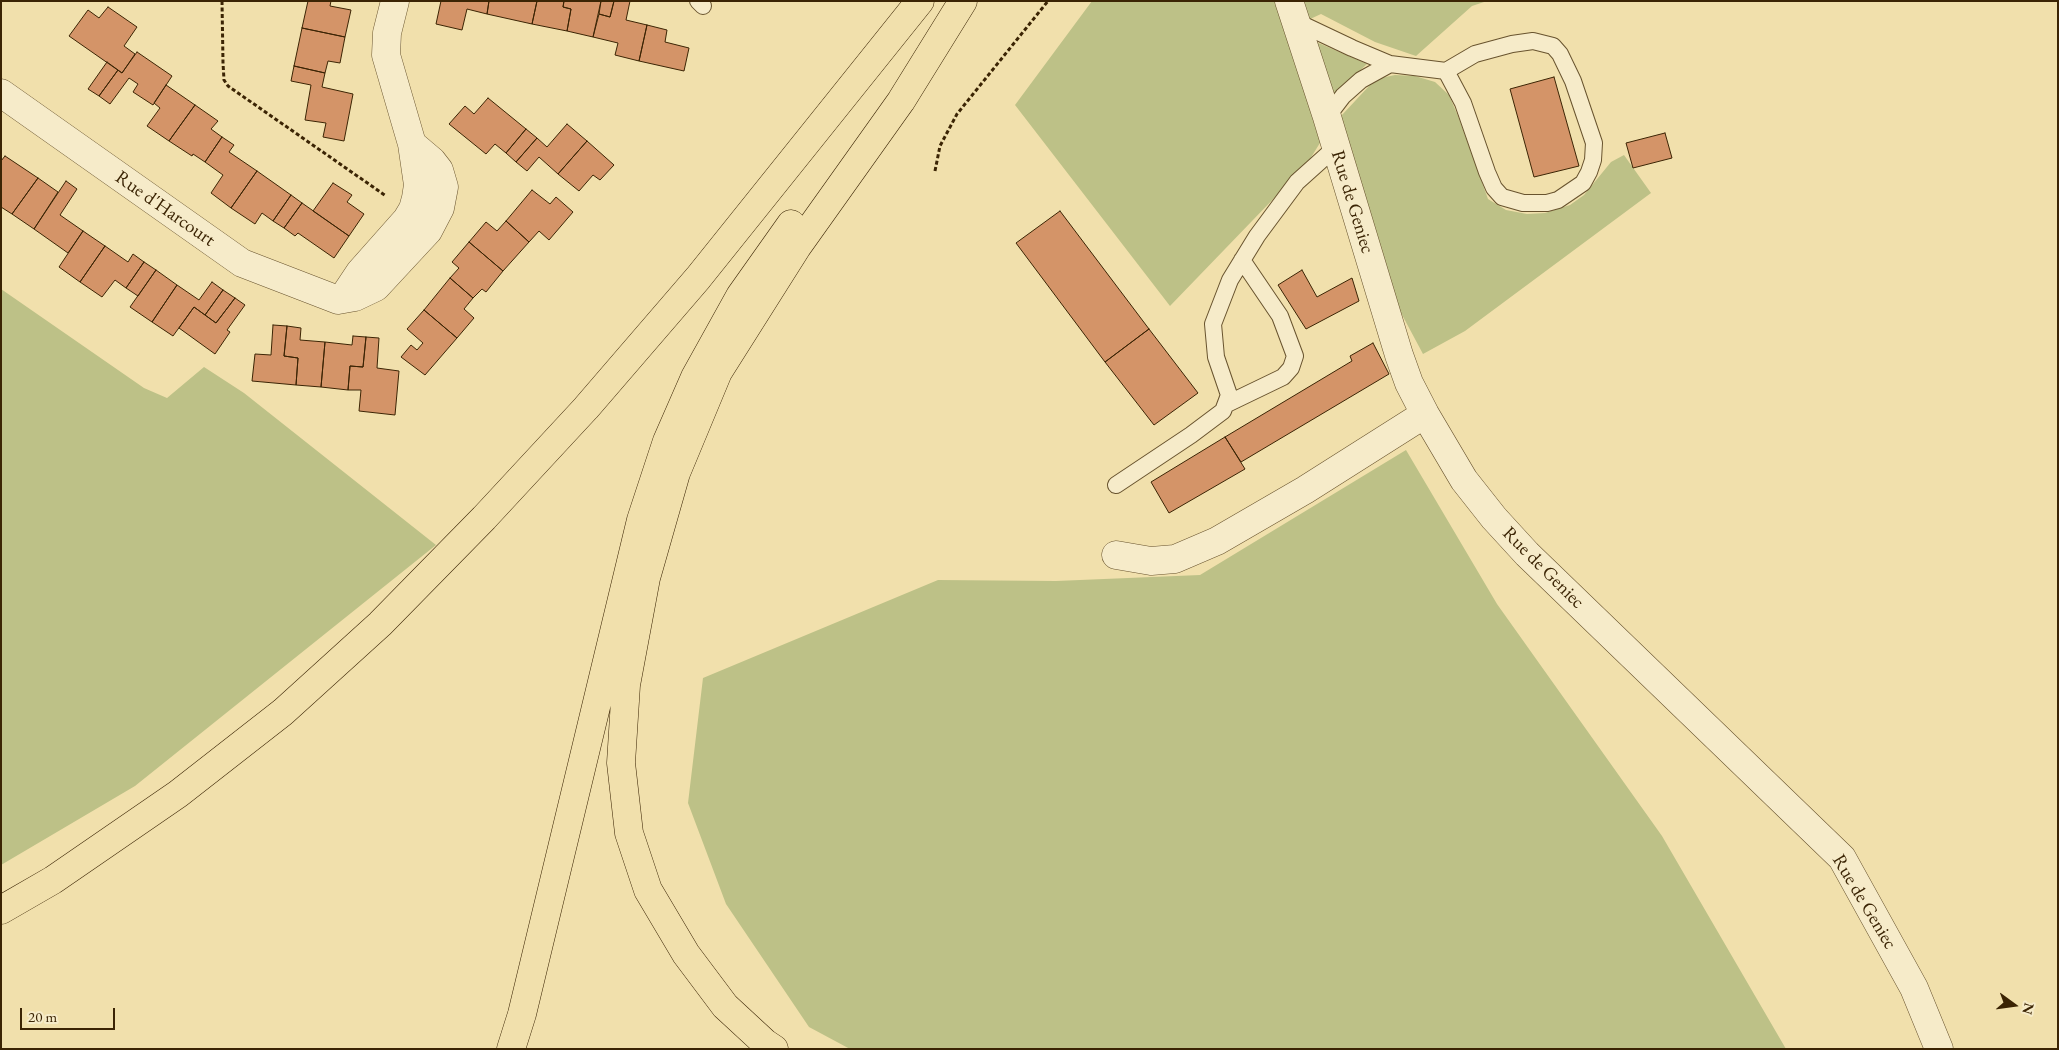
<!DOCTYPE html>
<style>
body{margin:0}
#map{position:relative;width:2059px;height:1050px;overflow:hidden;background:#f1e0ac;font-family:"EB Garamond",serif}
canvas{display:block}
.frame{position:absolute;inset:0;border:2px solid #3b2404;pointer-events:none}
.north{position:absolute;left:1989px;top:980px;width:50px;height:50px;-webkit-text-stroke:4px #f6ebc9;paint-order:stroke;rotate:104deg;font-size:14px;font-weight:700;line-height:20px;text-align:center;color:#3b2404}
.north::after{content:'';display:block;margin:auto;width:18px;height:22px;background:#3b2404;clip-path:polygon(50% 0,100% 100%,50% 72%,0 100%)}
.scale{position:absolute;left:20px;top:1008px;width:95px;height:22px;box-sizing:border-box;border:2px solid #3b2404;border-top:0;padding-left:6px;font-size:15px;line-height:18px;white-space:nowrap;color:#3b2404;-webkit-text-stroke:4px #f6ebc9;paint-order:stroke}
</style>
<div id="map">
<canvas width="2059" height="1050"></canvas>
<div class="frame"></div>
<div class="north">N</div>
<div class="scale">20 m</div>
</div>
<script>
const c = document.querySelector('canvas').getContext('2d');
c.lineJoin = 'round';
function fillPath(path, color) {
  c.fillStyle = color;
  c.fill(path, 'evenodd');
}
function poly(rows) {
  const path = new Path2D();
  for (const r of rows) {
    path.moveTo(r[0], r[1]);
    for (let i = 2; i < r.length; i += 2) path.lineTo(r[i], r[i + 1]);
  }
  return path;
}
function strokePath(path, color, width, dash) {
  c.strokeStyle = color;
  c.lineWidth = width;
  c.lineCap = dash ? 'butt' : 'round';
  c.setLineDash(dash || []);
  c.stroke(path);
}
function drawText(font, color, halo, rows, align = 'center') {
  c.font = font + ' "EB Garamond",serif';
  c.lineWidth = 4.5;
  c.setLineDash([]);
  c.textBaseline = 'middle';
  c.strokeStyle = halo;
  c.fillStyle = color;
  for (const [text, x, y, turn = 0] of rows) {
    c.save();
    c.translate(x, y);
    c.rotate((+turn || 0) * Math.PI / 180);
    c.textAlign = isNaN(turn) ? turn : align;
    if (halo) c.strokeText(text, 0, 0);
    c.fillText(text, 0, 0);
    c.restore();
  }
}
fillPath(poly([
 [1092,1,1487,1,1472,6,1416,56,1375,42,1321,14,1295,26,1323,138,1307,164,1170,306,1015,105],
 [1314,41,1367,64,1332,97],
 [1395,75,1415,76,1435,82,1449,95,1458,116,1488,199,1506,210,1527,214,1545,213,1570,205,1584,195,1611,162,1624,155,1651,193,1465,331,1423,354,1392,296,1341,116,1370,85,1381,78],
 [1,289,144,388,167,398,204,367,244,393,436,545,135,786,1,865],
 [1406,450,1497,604,1662,836,1786,1049,850,1049,809,1027,726,904,688,803,703,678,938,580,1056,581,1200,575]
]), '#bdc187');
const building = poly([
 [308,1,331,1,330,6,351,10,345,37,302,28,308,1],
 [441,1,489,1,487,14,467,9,462,30,436,24,441,1],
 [489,1,537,1,532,24,487,14,489,1],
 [537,1,564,1,563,7,571,9,567,31,532,24,537,1],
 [564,1,601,1,593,37,567,31,571,9,563,7,564,1],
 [601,1,614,1,610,17,599,14,601,1],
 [614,1,630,1,626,20,647,25,639,61,615,55,618,43,593,37,599,14,610,17,614,1],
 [108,7,137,27,124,46,135,54,122,73,69,36,88,10,99,18,108,7],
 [647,25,667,30,665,42,689,48,684,71,639,61,647,25],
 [302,28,345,37,340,63,328,61,325,73,294,66,302,28],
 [137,52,172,76,153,105,133,92,138,84,129,78,110,104,99,96,118,70,122,73,137,52],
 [107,62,118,70,99,96,88,89,107,62],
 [294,66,325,73,322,87,353,94,344,141,323,137,326,123,305,120,311,85,291,81,294,66],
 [1554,77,1579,166,1534,177,1510,89,1554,77],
 [166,85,195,105,169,141,147,126,160,108,154,103,166,85],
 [488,98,526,129,506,153,495,144,486,154,449,124,465,106,474,114,488,98],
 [195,105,218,121,211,129,222,137,205,162,193,154,192,156,169,141,195,105],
 [567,124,587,141,558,174,539,157,527,171,516,162,537,138,547,147,567,124],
 [526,129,537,138,516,162,506,153,526,129],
 [1665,133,1672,158,1633,168,1626,143,1665,133],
 [222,137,234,145,229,152,257,171,231,208,211,193,223,175,205,162,222,137],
 [587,141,614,165,600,180,593,175,579,191,558,174,587,141],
 [5,156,38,178,12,214,1,207,1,161,5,156],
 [257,171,291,195,273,221,262,213,255,224,231,208,257,171],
 [38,178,58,192,34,229,12,214,38,178],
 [66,181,77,189,60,215,83,231,68,253,34,229,66,181],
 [333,183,352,195,347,202,364,214,349,236,313,211,333,183],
 [532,190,550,204,556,197,573,212,549,240,539,231,529,242,506,221,532,190],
 [291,195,302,203,284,228,273,221,291,195],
 [302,203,349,236,334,258,298,233,295,236,284,228,302,203],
 [1060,211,1149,329,1105,362,1016,243,1060,211],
 [506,221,529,242,503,271,469,242,486,222,497,231,506,221],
 [83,231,105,246,80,282,59,267,83,231],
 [469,242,503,271,486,292,482,289,473,298,450,278,459,268,452,262,469,242],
 [105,246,128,262,133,254,144,262,126,288,115,280,102,297,80,282,105,246],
 [144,262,156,270,138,296,126,288,144,262],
 [156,270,177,285,152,322,130,307,156,270],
 [1302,270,1317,297,1352,278,1359,301,1306,329,1278,285,1302,270],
 [450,278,473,298,464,309,474,318,457,338,424,310,450,278],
 [212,282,223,290,205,315,194,307,173,336,152,322,177,285,199,300,212,282],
 [223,290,235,298,216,323,205,315,223,290],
 [235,298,245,305,227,330,230,332,215,354,179,328,194,307,216,323,235,298],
 [424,310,457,338,425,375,401,357,411,345,417,350,423,343,407,329,424,310],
 [273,325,287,326,284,356,298,358,296,385,252,381,255,354,271,355,273,325],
 [287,326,301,328,300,340,325,342,321,387,296,385,298,358,284,356,287,326],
 [1149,329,1198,393,1154,425,1105,362,1149,329],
 [353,336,366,337,363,367,350,366,348,390,321,387,325,342,352,345,353,336],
 [366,337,379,338,377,368,399,371,395,415,359,411,361,390,348,390,350,366,363,367,366,337],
 [1373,343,1389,374,1241,462,1225,437,1352,361,1350,356,1373,343],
 [1225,437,1245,469,1169,513,1151,482,1225,437]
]);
fillPath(building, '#d49468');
strokePath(building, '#3b2404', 1);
const service = poly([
 [698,1,703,6],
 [1295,21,1352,48,1390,64,1446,71,1475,54,1512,44,1533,41,1553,46,1560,54,1573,81,1594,143,1593,160,1589,172,1583,183,1558,200,1547,203,1523,203,1502,197,1494,188,1487,172,1463,103,1446,71],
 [1327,117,1343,96,1361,80,1390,64],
 [1227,404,1283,377,1291,368,1295,356,1280,316,1242,260],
 [1116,485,1191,435,1223,411,1229,395,1216,357,1213,324,1230,280,1257,236,1297,182,1336,147]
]);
const minor = poly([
 [1289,1,1327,117,1399,355,1409,383,1425,414,1464,480,1494,518,1527,554,1842,858,1914,988,1939,1049],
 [1,93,242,263,338,300,355,297,376,287,428,231,440,208,444,187,439,170,432,161,412,144],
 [342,299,360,272,407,219,413,209,416,198,418,185,412,144,386,55,387,33,395,1],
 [1116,555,1151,561,1175,559,1217,541,1305,490,1425,414]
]);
const trunk = poly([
 [1,910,53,880,178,794,283,712,380,624,484,518,586,408,698,278,920,1],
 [511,1049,522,1014,641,520,667,441,695,377,740,296,791,224],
 [774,1049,765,1043,725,1006,686,954,648,890,629,833,621,763,626,685,646,578,676,473,718,372,797,247,901,101,963,1]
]);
strokePath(service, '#68532e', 18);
strokePath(minor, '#68532e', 29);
strokePath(trunk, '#3b2404', 29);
strokePath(poly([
 [222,1,223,63,224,80,228,86,386,196],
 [935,171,940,146,957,114,1048,1]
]), '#3b2404', 3, [4, 2.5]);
strokePath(service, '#f6ebc9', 16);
strokePath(minor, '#f6ebc9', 28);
strokePath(trunk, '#f1e0ac', 28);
drawText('19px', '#3b2404', '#f6ebc9', [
 ["Rue de Geniec",1352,202,73],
 ["Rue d'Harcourt",165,209,35],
 ["Rue de Geniec",1543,568,45],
 ["Rue de Geniec",1864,902,59]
]);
</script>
